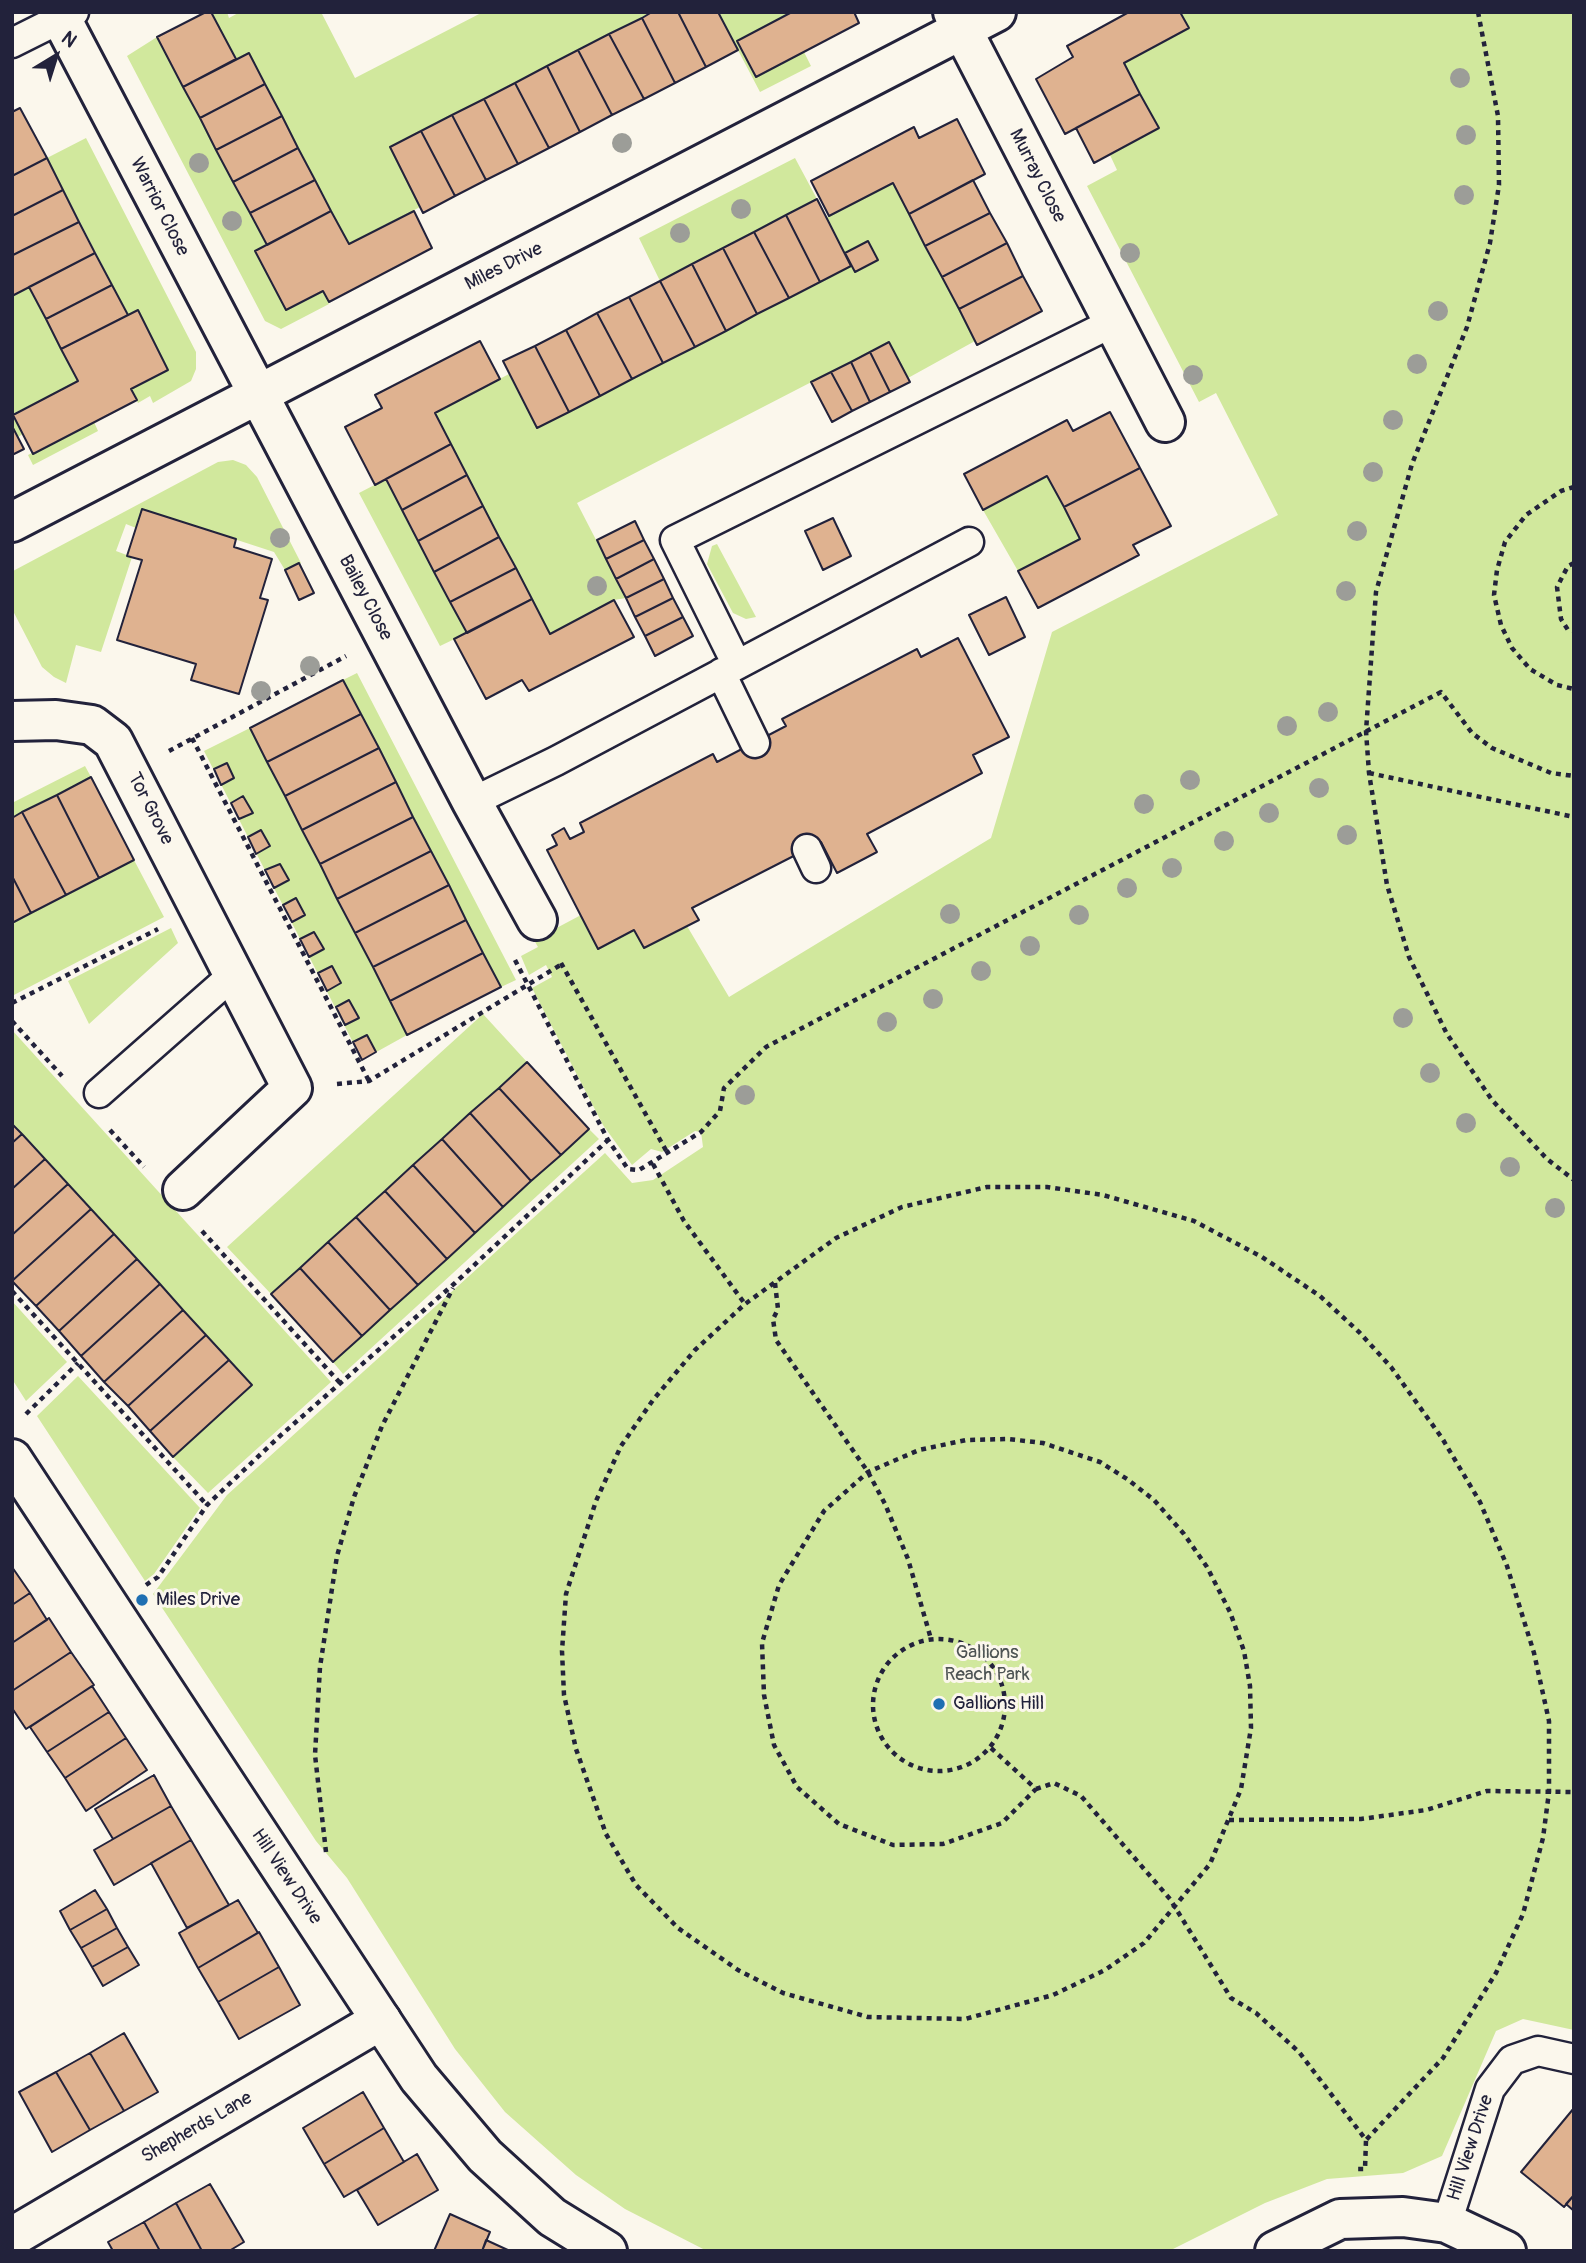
<!DOCTYPE html>
<style>
body{margin:0}
#map{position:relative;width:1586px;height:2263px;overflow:hidden;background:#fbf7ec;font-family:Pangolin,sans-serif}
canvas{display:block}
.frame{position:absolute;inset:0;border:14px solid #22223b;pointer-events:none}
.north{position:absolute;left:21px;top:21px;width:70px;height:70px;-webkit-text-stroke:5px #fbf7ec;paint-order:stroke;rotate:38deg;font-size:19px;font-weight:700;line-height:28px;text-align:center;color:#22223b}
.north::after{content:'';display:block;margin:auto;width:24px;height:32px;background:#22223b;clip-path:polygon(50% 0,100% 100%,50% 72%,0 100%)}
</style>
<div id="map">
<canvas width="1586" height="2263"></canvas>
<div class="frame"></div>
<div class="north">N</div>
</div>
<script>
const c = document.querySelector('canvas').getContext('2d');
c.lineJoin = 'round';
function fillPath(path, color) {
  c.fillStyle = color;
  c.fill(path, 'evenodd');
}
function poly(rows) {
  const path = new Path2D();
  for (const r of rows) {
    if (r.length === 3) {
      path.moveTo(r[0] + r[2], r[1]);
      path.arc(r[0], r[1], r[2], 0, 2 * Math.PI);
      continue;
    }
    path.moveTo(r[0], r[1]);
    for (let i = 2; i < r.length; i += 2) path.lineTo(r[i], r[i + 1]);
  }
  return path;
}
function strokePath(path, color, width, dash) {
  c.strokeStyle = color;
  c.lineWidth = width;
  c.lineCap = dash ? 'butt' : 'round';
  c.setLineDash(dash || []);
  c.stroke(path);
}
function drawText(font, color, halo, rows, align = 'center') {
  c.font = font + ' Pangolin,sans-serif';
  c.lineWidth = 6;
  c.setLineDash([]);
  c.textBaseline = 'middle';
  c.strokeStyle = halo;
  c.fillStyle = color;
  for (const [text, x, y, turn = 0] of rows) {
    c.save();
    c.translate(x, y);
    c.rotate((+turn || 0) * Math.PI / 180);
    c.textAlign = isNaN(turn) ? turn : align;
    if (halo) c.strokeText(text, 0, 0);
    c.fillText(text, 0, 0);
    c.restore();
  }
}
fillPath(poly([
 [216,12,227,12,229,18,240,12,321,12,355,78,483,12,652,12,390,147,420,207,349,244,249,54,236,59,212,14],
 [718,12,792,12,737,41,756,77,804,52,811,66,760,92],
 [1180,12,1574,12,1574,2030,1523,2019,1496,2031,1442,2156,1403,2173,1327,2179,1265,2203,1169,2251,707,2251,625,2209,576,2175,505,2112,455,2049,347,1878,316,1841,153,1594,227,1495,605,1153,632,1183,653,1180,703,1147,701,1132,695,1131,662,1152,651,1149,632,1165,603,1125,532,988,552,977,546,965,529,975,521,956,538,947,534,940,581,915,599,948,634,930,644,948,687,926,729,997,991,838,1052,632,1278,515,1216,393,1199,402,1087,186,1117,170,1110,155,1159,128,1124,63,1188,28],
 [157,37,267,245,255,251,286,309,323,291,329,304,281,329,265,321,127,56],
 [86,138,196,352,196,369,191,381,153,403,150,396,138,403,131,389,138,310,128,315,47,158],
 [795,158,817,199,660,281,639,238],
 [893,183,975,341,908,378,889,342,577,503,626,598,614,600,550,634,435,413,509,374,537,428,851,266,827,217],
 [29,287,78,381,13,414,23,434,18,437,12,426,12,296],
 [94,422,98,431,33,465,28,455],
 [233,460,246,465,257,477,301,563,285,570,274,552,142,509,136,528,126,524,116,551,132,557,101,652,76,645,66,683,54,677,42,667,12,609,13,571,218,462],
 [1047,476,1080,539,1018,571,983,510],
 [386,479,467,633,440,646,359,493],
 [717,544,739,585,756,617,746,619,733,613,707,564,712,546],
 [357,673,516,980,501,987,343,680],
 [250,728,407,1035,362,1060,204,751],
 [85,766,91,777,12,818,12,803],
 [134,860,164,917,12,996,12,923],
 [171,928,178,943,89,1024,68,981],
 [483,1014,527,1062,271,1294,227,1247],
 [12,1030,331,1382,208,1493,173,1457,251,1385,12,1124],
 [589,1129,599,1139,343,1374,333,1362],
 [12,1301,67,1362,26,1401,12,1379],
 [78,1376,200,1508,154,1574,145,1581,37,1416]
]), '#d1e89d');
const building = poly([
 [206,12,211,12,236,59,183,87,157,37,206,12],
 [652,12,678,12,706,67,675,83,642,18,652,12],
 [678,12,718,12,738,50,706,67,678,12],
 [792,12,854,12,859,23,756,77,737,41,792,12],
 [1129,12,1180,12,1189,28,1124,63,1140,94,1065,134,1036,79,1073,57,1067,46,1129,12],
 [642,18,675,83,644,99,609,34,642,18],
 [609,34,644,99,612,115,578,50,609,34],
 [578,50,612,115,580,132,547,66,578,50],
 [249,53,265,84,200,118,183,87,249,53],
 [547,66,580,132,549,148,515,83,547,66],
 [515,83,549,148,518,164,484,99,515,83],
 [265,84,282,116,216,150,200,118,265,84],
 [1140,94,1159,128,1094,163,1076,128,1140,94],
 [484,99,518,164,486,180,452,115,484,99],
 [20,108,47,158,12,176,12,112,20,108],
 [452,115,486,180,455,196,421,131,452,115],
 [282,116,298,148,233,182,216,150,282,116],
 [957,119,985,174,909,214,893,183,829,216,811,181,914,127,919,138,957,119],
 [421,131,455,196,423,213,390,147,421,131],
 [298,148,315,180,250,213,233,182,298,148],
 [47,158,63,190,12,216,12,176,47,158],
 [315,180,331,211,267,245,250,213,315,180],
 [973,180,990,213,925,246,909,214,973,180],
 [63,190,79,222,13,255,12,216,63,190],
 [817,199,851,266,820,282,786,215,817,199],
 [331,211,349,244,414,211,432,248,329,302,323,291,286,310,255,251,331,211],
 [990,213,1007,243,942,277,925,246,990,213],
 [786,215,820,282,789,298,754,232,786,215],
 [79,222,95,253,12,296,13,255,79,222],
 [754,232,789,298,757,314,723,248,754,232],
 [868,241,878,260,855,272,845,253,868,241],
 [1007,243,1023,276,959,309,942,277,1007,243],
 [723,248,757,314,726,331,692,264,723,248],
 [95,253,112,285,46,319,29,287,95,253],
 [692,264,726,331,695,347,660,281,692,264],
 [1023,276,1042,311,977,345,959,309,1023,276],
 [660,281,695,347,663,363,629,297,660,281],
 [112,285,128,315,61,349,46,319,112,285],
 [629,297,663,363,632,379,597,313,629,297],
 [138,310,168,370,131,389,137,400,33,454,13,415,78,381,61,349,138,310],
 [597,313,632,379,600,396,566,330,597,313],
 [566,330,600,396,569,412,535,346,566,330],
 [480,341,500,379,435,413,451,444,375,485,345,427,382,408,375,395,480,341],
 [889,342,910,382,890,392,870,352,889,342],
 [535,346,569,412,537,428,503,361,535,346],
 [870,352,890,392,870,402,851,362,870,352],
 [851,362,870,402,852,411,831,372,851,362],
 [831,372,852,411,832,422,811,382,831,372],
 [1110,412,1140,468,1064,507,1047,476,983,510,964,474,1067,420,1073,431,1110,412],
 [12,426,24,449,12,455,12,426],
 [451,444,467,475,402,510,386,479,451,444],
 [1140,468,1171,526,1133,545,1139,555,1038,608,1018,571,1080,539,1064,507,1140,468],
 [467,475,483,506,418,541,402,510,467,475],
 [483,506,499,537,434,572,418,541,483,506],
 [142,509,236,539,234,547,272,559,260,598,268,600,239,694,191,680,196,664,117,640,142,560,127,556,142,509],
 [833,518,851,556,823,570,805,531,833,518],
 [635,521,644,540,606,559,597,540,635,521],
 [499,537,516,568,450,602,434,572,499,537],
 [644,540,654,559,616,579,606,559,644,540],
 [654,559,664,579,626,598,616,579,654,559],
 [299,563,314,593,299,600,285,570,299,563],
 [516,568,532,599,467,633,450,602,516,568],
 [664,579,673,598,635,617,626,598,664,579],
 [1006,597,1025,637,989,655,969,615,1006,597],
 [673,598,683,617,645,636,635,617,673,598],
 [532,599,550,634,614,600,634,637,529,691,522,680,486,699,454,639,532,599],
 [683,617,693,636,655,656,645,636,683,617],
 [958,638,1009,737,973,755,982,773,867,834,877,852,837,873,821,842,692,908,699,920,644,948,634,930,598,949,547,850,557,845,552,835,564,828,570,839,584,832,580,823,713,754,717,762,786,726,782,719,917,649,921,657,958,638],
 [343,680,361,714,267,762,250,728,343,680],
 [361,714,379,748,285,796,267,762,361,714],
 [379,748,396,782,302,830,285,796,379,748],
 [227,763,234,778,221,785,214,769,227,763],
 [91,777,134,860,99,878,57,795,91,777],
 [396,782,413,817,320,864,302,830,396,782],
 [57,795,99,878,66,895,22,812,57,795],
 [243,796,253,813,239,819,231,803,243,796],
 [22,812,66,895,31,913,12,876,12,818,22,812],
 [413,817,431,851,337,899,320,864,413,817],
 [261,830,270,846,256,854,248,837,261,830],
 [431,851,449,885,355,933,337,899,431,851],
 [280,864,289,880,274,888,265,870,280,864],
 [12,876,31,913,12,923,12,876],
 [449,885,466,920,373,967,355,933,449,885],
 [296,898,305,915,292,922,283,905,296,898],
 [466,920,483,953,390,1001,373,967,466,920],
 [314,932,324,949,309,957,300,939,314,932],
 [483,953,501,987,407,1035,390,1001,483,953],
 [332,966,341,983,327,991,318,973,332,966],
 [349,1000,359,1018,345,1025,336,1007,349,1000],
 [367,1035,376,1052,362,1060,353,1042,367,1035],
 [527,1062,589,1129,561,1155,499,1088,527,1062],
 [499,1088,561,1155,531,1181,470,1113,499,1088],
 [470,1113,531,1181,503,1207,442,1139,470,1113],
 [12,1124,22,1134,12,1143,12,1124],
 [22,1134,45,1159,12,1189,12,1143,22,1134],
 [442,1139,503,1207,475,1233,413,1165,442,1139],
 [45,1159,68,1184,12,1235,12,1189,45,1159],
 [413,1165,475,1233,447,1259,385,1191,413,1165],
 [68,1184,91,1209,12,1281,12,1235,68,1184],
 [385,1191,447,1259,418,1285,356,1217,385,1191],
 [91,1209,114,1234,36,1306,12,1281,91,1209],
 [356,1217,418,1285,390,1310,328,1242,356,1217],
 [114,1234,137,1259,59,1331,36,1306,114,1234],
 [328,1242,390,1310,362,1336,300,1268,328,1242],
 [137,1259,160,1284,81,1356,59,1331,137,1259],
 [300,1268,362,1336,333,1362,271,1294,300,1268],
 [160,1284,183,1310,104,1382,81,1356,160,1284],
 [183,1310,206,1335,128,1406,104,1382,183,1310],
 [206,1335,229,1360,150,1431,128,1406,206,1335],
 [229,1360,252,1385,173,1457,150,1431,229,1360],
 [12,1567,30,1593,12,1605,12,1567],
 [30,1593,47,1620,12,1643,12,1605,30,1593],
 [49,1618,71,1652,12,1691,12,1643,49,1618],
 [71,1652,94,1685,26,1729,12,1708,12,1691,71,1652],
 [92,1686,109,1712,47,1752,30,1727,92,1686],
 [109,1712,126,1738,65,1778,47,1752,109,1712],
 [126,1738,147,1770,86,1811,65,1778,126,1738],
 [154,1775,171,1806,113,1839,95,1809,154,1775],
 [171,1806,191,1840,114,1885,94,1850,171,1806],
 [191,1840,229,1905,187,1928,151,1863,191,1840],
 [95,1890,107,1909,70,1930,60,1911,95,1890],
 [238,1900,258,1933,198,1968,179,1933,238,1900],
 [107,1909,117,1928,81,1948,70,1930,107,1909],
 [117,1928,128,1947,92,1967,81,1948,117,1928],
 [259,1932,279,1967,218,2002,198,1968,259,1932],
 [128,1947,139,1965,103,1986,92,1967,128,1947],
 [279,1967,300,2005,239,2039,218,2002,279,1967],
 [124,2033,158,2092,124,2111,90,2053,124,2033],
 [90,2053,124,2111,90,2130,56,2072,90,2053],
 [56,2072,90,2130,52,2152,19,2092,56,2072],
 [363,2092,384,2128,324,2164,303,2128,363,2092],
 [1574,2108,1574,2195,1564,2207,1521,2172,1574,2108],
 [384,2128,404,2162,344,2197,324,2164,384,2128],
 [417,2154,438,2190,378,2225,357,2190,417,2154],
 [210,2184,244,2242,229,2251,202,2251,176,2203,210,2184],
 [1574,2195,1574,2211,1566,2204,1574,2195],
 [176,2203,202,2251,160,2251,144,2222,176,2203],
 [450,2214,490,2232,482,2251,434,2251,450,2214],
 [144,2222,160,2251,113,2251,108,2242,144,2222],
 [486,2240,510,2251,482,2251,486,2240]
]);
fillPath(building, '#dfb290');
strokePath(building, '#22223b', 2);
const service = poly([
 [12,43,74,12],
 [737,665,675,540,1112,323],
 [721,673,755,743],
 [472,802,556,761,969,542],
 [807,849,816,868],
 [99,1093,234,974],
 [1447,2223,1490,2089,1512,2060,1538,2051,1574,2059]
]);
const pedestrian = poly([
 [12,2237,381,2020]
]);
const minor = poly([
 [953,12,1165,422],
 [61,18,472,802,537,920],
 [12,522,996,12],
 [12,721,56,720,92,725,113,741,292,1088,183,1190],
 [12,1459,419,2078,485,2156,552,2217,607,2251],
 [1275,2251,1340,2219,1403,2217,1447,2223,1506,2251]
]);
strokePath(service, '#22223b', 33);
strokePath(pedestrian, '#22223b', 44);
strokePath(minor, '#22223b', 44);
strokePath(poly([
 [1478,12,1498,116,1499,185,1490,243,1467,327,1412,464,1376,592,1366,731,1369,773,1387,885,1409,957,1447,1034,1492,1100,1547,1159,1574,1180],
 [1574,487,1561,491,1526,515,1505,542,1497,570,1494,595,1501,625,1512,648,1530,669,1557,685,1574,689],
 [1574,563,1568,566,1557,587,1561,619,1568,630,1574,631],
 [192,738,369,1081],
 [169,751,346,656],
 [1369,773,1574,817],
 [515,960,608,1140,628,1169,639,1170,701,1132,720,1111,724,1088,766,1047,1441,692,1472,733,1492,748,1551,773,1574,776],
 [561,963,668,1154],
 [12,1003,158,929],
 [12,1021,62,1076],
 [337,1084,369,1081,562,964],
 [110,1130,144,1167],
 [653,1164,684,1221,745,1304],
 [202,1231,340,1383],
 [775,1283,778,1309,773,1319,776,1340,868,1472,885,1504,908,1559,931,1639],
 [12,1291,207,1505],
 [26,1414,78,1363],
 [146,1585,158,1577,207,1505,281,1435,455,1283,608,1140],
 [939,1705,66],
 [991,1748,1036,1789,1002,1823,943,1844,893,1845,839,1824,797,1787,774,1745,764,1695,762,1643,779,1585,824,1511,868,1472,919,1450,966,1440,1008,1439,1043,1443,1100,1462,1127,1479,1154,1500,1184,1534,1207,1567,1230,1612,1244,1651,1250,1686,1251,1728,1241,1789,1210,1864,1144,1943,1105,1970,1053,1995,965,2019,868,2017,783,1993,738,1970,678,1928,636,1885,606,1834,576,1749,564,1695,562,1651,566,1594,596,1501,621,1446,653,1400,695,1350,745,1304,836,1238,902,1207,987,1187,1047,1187,1103,1195,1194,1221,1262,1257,1320,1296,1359,1332,1391,1367,1442,1438,1480,1502,1507,1566,1534,1653,1549,1721,1549,1792,1543,1838,1523,1914,1496,1973,1443,2058,1366,2140],
 [1036,1789,1054,1783,1081,1796,1170,1899,1231,1998,1256,2013,1299,2052,1366,2140,1365,2169,1354,2169],
 [1229,1820,1361,1819,1426,1810,1487,1791,1574,1792],
 [326,1852,315,1755,320,1667,337,1556,354,1497,382,1426,453,1288]
]), '#22223b', 4.5, [5, 5]);
strokePath(service, '#fbf7ec', 28);
strokePath(pedestrian, '#fbf7ec', 38);
strokePath(minor, '#fbf7ec', 38);
c.fillStyle = '#9c9d98';
for (const [x, y] of [
 [1460,78],
 [1466,135],
 [622,143],
 [199,163],
 [1464,195],
 [741,209],
 [232,221],
 [680,233],
 [1130,253],
 [1438,311],
 [1417,364],
 [1193,375],
 [1393,420],
 [1373,472],
 [1357,531],
 [280,538],
 [597,586],
 [1346,591],
 [310,666],
 [261,691],
 [1328,712],
 [1287,726],
 [1190,780],
 [1319,788],
 [1144,804],
 [1269,813],
 [1347,835],
 [1224,841],
 [1172,868],
 [1127,888],
 [950,914],
 [1079,915],
 [1030,946],
 [981,971],
 [933,999],
 [1403,1018],
 [887,1022],
 [1430,1073],
 [745,1095],
 [1466,1123],
 [1510,1167],
 [1555,1208]
]) {
  c.beginPath();
  c.arc(x, y, 10, 0, 2 * Math.PI);
  c.fill();
}
for (const [x, y, r, color] of [
 [142,1600,7,"#1f6fb2"],
 [939,1704,7,"#1f6fb2"]
]) {
  const dot = new Path2D();
  dot.arc(x, y, r, 0, 2 * Math.PI);
  c.fillStyle = color;
  c.fill(dot);
  strokePath(dot, '#fbf7ec', 2.5);
}
drawText('19px', '#22223b', '#fbf7ec', [
 ["Murray Close",1037,176,63],
 ["Warrior Close",159,207,63],
 ["Miles Drive",504,267,-27],
 ["Bailey Close",365,598,62],
 ["Tor Grove",150,809,63],
 ["Hill View Drive",286,1877,56],
 ["Shepherds Lane",197,2128,-30],
 ["Hill View Drive",1471,2148,-72]
]);
drawText('19px', '#22223b', '#fbf7ec', [
 ["Miles Drive",156,1600],
 ["Gallions Hill",953,1704]
], 'left');
drawText('19px', '#4e5454', '#fbf7ec', [
 ["Gallions",987,1653],
 ["Reach Park",987,1675]
]);
</script>
